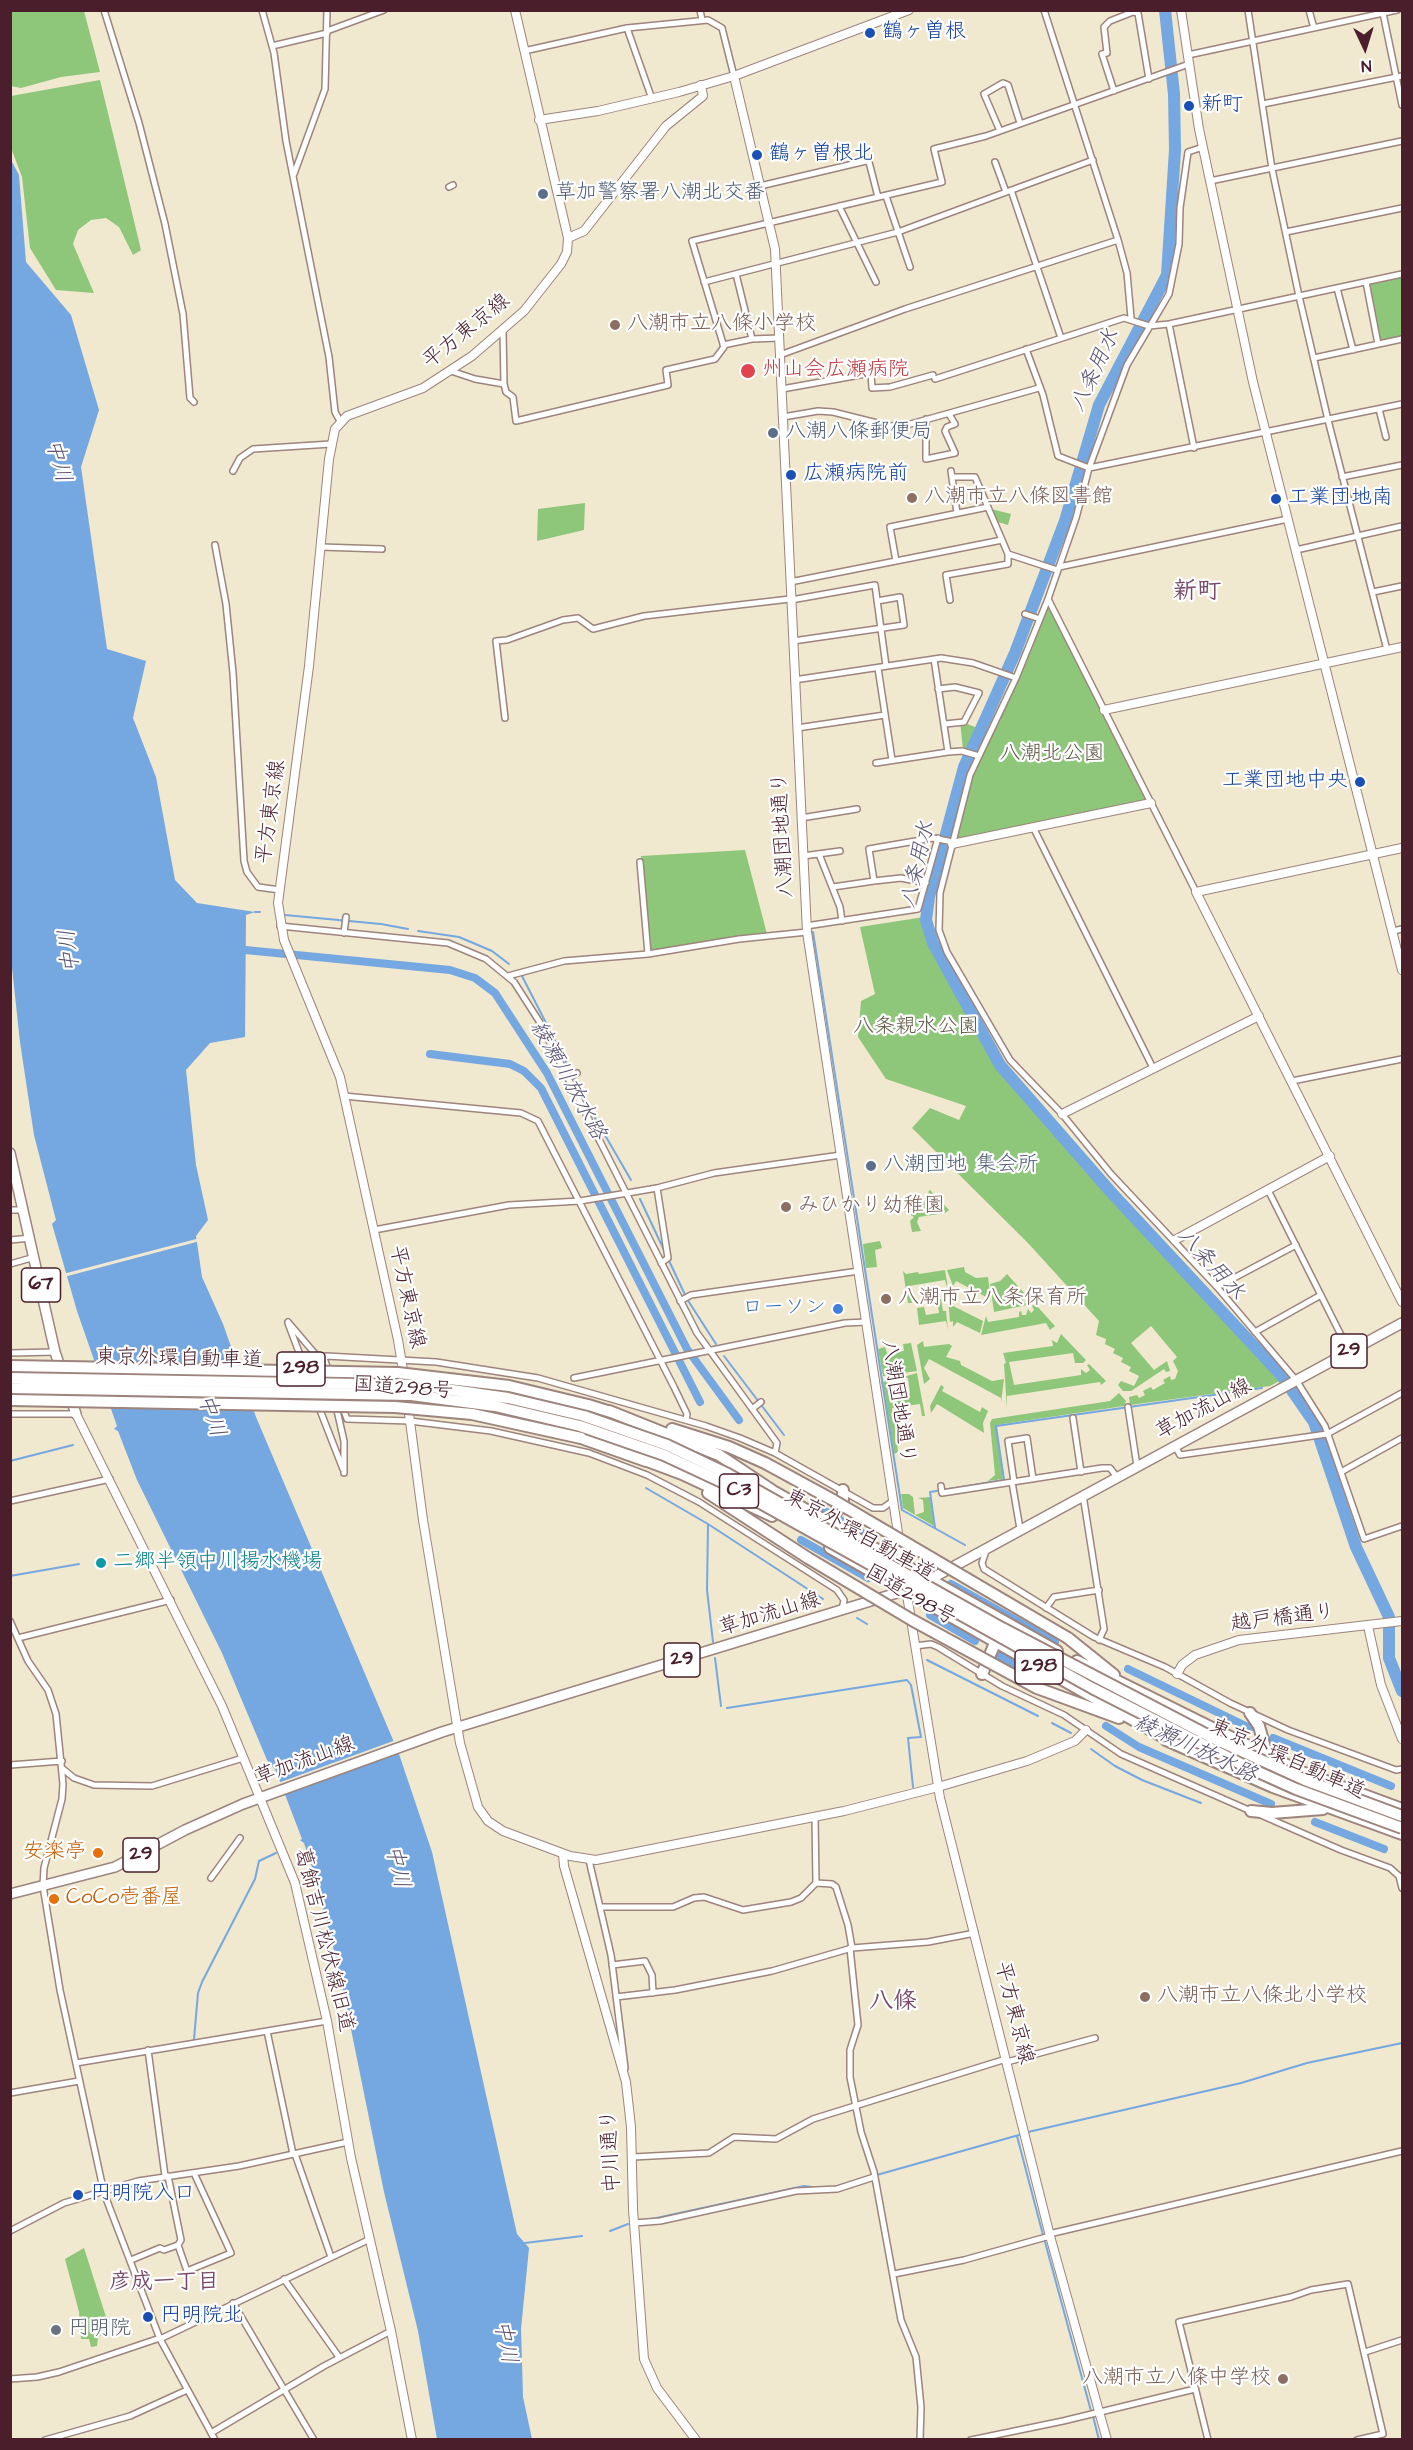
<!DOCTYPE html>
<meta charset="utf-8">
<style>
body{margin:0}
#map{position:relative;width:1413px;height:2450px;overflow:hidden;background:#f0e8cf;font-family:"Architects Daughter",sans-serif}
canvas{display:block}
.frame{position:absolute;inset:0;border:12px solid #4a1f2b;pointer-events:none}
.north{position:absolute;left:1335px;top:18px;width:60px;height:60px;-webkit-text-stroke:4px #fff;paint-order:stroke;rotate:176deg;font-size:16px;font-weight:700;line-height:24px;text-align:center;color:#4a1f2b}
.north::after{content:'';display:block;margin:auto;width:21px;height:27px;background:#4a1f2b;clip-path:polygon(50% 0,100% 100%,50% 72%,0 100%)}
</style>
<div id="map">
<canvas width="1413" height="2450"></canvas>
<div class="frame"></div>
<div class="north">N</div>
</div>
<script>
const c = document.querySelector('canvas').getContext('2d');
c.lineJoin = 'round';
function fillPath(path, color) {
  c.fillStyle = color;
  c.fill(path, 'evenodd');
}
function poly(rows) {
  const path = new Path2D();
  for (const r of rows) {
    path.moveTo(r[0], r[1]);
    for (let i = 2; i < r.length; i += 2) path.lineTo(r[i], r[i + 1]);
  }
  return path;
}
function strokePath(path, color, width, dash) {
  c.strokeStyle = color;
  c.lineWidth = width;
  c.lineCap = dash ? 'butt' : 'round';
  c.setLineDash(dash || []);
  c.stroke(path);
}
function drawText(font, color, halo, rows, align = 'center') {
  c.font = font + ' "Architects Daughter","Klee One",sans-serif';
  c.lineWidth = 4.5;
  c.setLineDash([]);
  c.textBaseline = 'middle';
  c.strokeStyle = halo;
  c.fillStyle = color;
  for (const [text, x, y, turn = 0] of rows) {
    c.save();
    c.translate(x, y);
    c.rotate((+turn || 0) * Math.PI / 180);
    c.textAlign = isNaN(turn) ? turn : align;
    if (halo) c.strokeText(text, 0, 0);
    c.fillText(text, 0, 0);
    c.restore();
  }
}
fillPath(poly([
 [11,10,84,11,100,72,61,77,21,88,11,86],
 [100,80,141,250,133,255,119,227,106,218,91,220,78,230,73,244,94,293,56,290,30,248,22,177,11,148,11,96],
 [1402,277,1402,336,1383,340,1380,339,1370,287,1371,284],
 [585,503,584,530,537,541,538,509],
 [991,509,1011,514,1008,525,998,522],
 [1047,605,1150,802,955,840,973,775],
 [960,721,980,729,970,752,963,750],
 [745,850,767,934,650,952,641,856],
 [924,917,931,944,1003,1071,1107,1192,1192,1279,1283,1379,1270,1386,1130,1405,1129,1397,1137,1395,1139,1398,1145,1395,1143,1391,1151,1387,1153,1390,1165,1383,1163,1380,1170,1376,1171,1380,1175,1379,1178,1371,1173,1361,1177,1357,1151,1326,1131,1343,1154,1370,1167,1361,1170,1371,1166,1372,1164,1369,1131,1391,1123,1391,1118,1385,1121,1381,1134,1386,1139,1376,1129,1371,1131,1367,1121,1362,1123,1358,1113,1353,1115,1349,1105,1344,1106,1339,1096,1335,1099,1321,1027,1242,912,1128,930,1108,959,1120,966,1106,886,1079,858,1037,861,1001,875,994,860,927],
 [930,1190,949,1210,945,1213,919,1217,917,1222,921,1231,912,1232,910,1221,914,1217,904,1211,911,1208,914,1211,931,1195,928,1192],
 [880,1241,882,1248,875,1250,877,1267,866,1268,863,1244],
 [964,1267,965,1272,976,1278,988,1277,991,1303,990,1299,956,1281,953,1286,947,1270],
 [945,1270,949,1294,945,1280,909,1286,912,1303,908,1303,903,1271,906,1274,918,1272,919,1274],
 [1007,1274,1026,1295,1022,1299,1027,1305,994,1312,990,1284,1000,1281],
 [948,1298,953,1299,951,1305,983,1321,980,1333,957,1322,953,1327,953,1321,950,1322],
 [937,1299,941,1299,943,1311,946,1311,948,1330,946,1321,919,1325,917,1308,924,1307,926,1315,939,1313],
 [1035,1304,1055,1326,1050,1330,1046,1323,981,1335,986,1316,988,1322,1019,1317,1019,1312,1021,1311,1022,1315,1026,1315,1028,1309,1031,1313,1034,1310,1032,1306],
 [1061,1334,1086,1360,1083,1363,1075,1363,1073,1353,1009,1362,1014,1385,1081,1375,1081,1369,1086,1373,1090,1370,1087,1365,1089,1364,1106,1381,1101,1385,1100,1382,1007,1396,1007,1409,1004,1364,1006,1363,1003,1353,1053,1346,1052,1340,1057,1343],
 [923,1341,924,1347,949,1344,952,1346,946,1357,960,1361,961,1365,992,1381,1004,1379,1001,1403,1001,1398,929,1359,924,1368,930,1379,924,1384,917,1345],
 [911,1343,917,1371,883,1376,878,1349,885,1347,887,1353,904,1351,903,1344],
 [917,1373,925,1416,922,1416,920,1404,892,1408,894,1422,899,1422,895,1426,898,1452,894,1454,883,1382,886,1381,890,1387,895,1386,897,1396,906,1397,910,1393,908,1378,903,1377],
 [941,1385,944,1387,942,1391,980,1412,982,1407,988,1411,983,1423,984,1433,937,1404,931,1413,930,1406],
 [1119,1393,1126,1401,1124,1406,996,1425,1003,1479,988,1481,995,1475,990,1423,992,1419,1110,1401],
 [901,1494,909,1494,913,1497,915,1515,924,1512,923,1500,918,1498,930,1497,934,1526,903,1508],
 [84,2248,106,2317,107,2334,98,2337,97,2346,91,2347,89,2339,81,2339,79,2312,65,2259]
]), '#8ec77a');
fillPath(poly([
 [10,158,19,175,26,262,71,315,99,410,81,467,107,649,146,661,133,718,156,777,175,880,197,903,255,912,246,915,245,1037,210,1043,186,1070,196,1165,208,1220,196,1236,202,1277,223,1324,256,1417,399,1754,432,1852,517,2234,529,2248,521,2329,523,2397,532,2439,437,2439,418,2331,384,2192,339,1970,314,1873,304,1843,300,1840,302,1839,276,1771,267,1760,222,1653,137,1480,118,1431,114,1429,117,1426,77,1311,52,1224,56,1220,34,1135,20,1042,10,949]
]), '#75a7e0');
fillPath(poly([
 [200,1238,200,1241,64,1277,63,1274],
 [396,1740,397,1742,279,1785,278,1783]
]), '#f0e8cf');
strokePath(poly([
 [255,912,260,912],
 [285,915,381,924,408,929],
 [418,931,459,937,492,951,509,964],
 [813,932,902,1510,965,1545],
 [522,976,591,1111,631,1180],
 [640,1199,687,1299,716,1344],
 [724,1356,784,1435],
 [10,1461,73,1445],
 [646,1488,708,1524,823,1599],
 [708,1525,707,1590,713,1642],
 [935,1528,930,1492,1004,1480,996,1426,1262,1388],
 [10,1576,79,1564],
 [857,1618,867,1624],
 [715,1658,721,1706],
 [927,1660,1038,1716],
 [727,1708,907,1680,911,1685,921,1737,908,1738,913,1787],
 [1052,1723,1071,1733],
 [1091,1749,1115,1766,1142,1780,1201,1803],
 [194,2039,198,1993,202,1982,255,1879,259,1861,276,1853],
 [1028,2132,1241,2083,1307,2063,1402,2043],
 [1017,2136,1043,2235],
 [834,2187,1019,2135],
 [652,2219,804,2186,819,2188],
 [610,2231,628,2224],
 [1045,2242,1091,2411],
 [525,2243,582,2236],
 [1093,2416,1099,2440]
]), '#75a7e0', 2);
strokePath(poly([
 [235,949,450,970,475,978,495,993,547,1073,687,1349,739,1420],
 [430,1054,510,1064,524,1071,541,1088,700,1402],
 [816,1506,871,1538],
 [801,1540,868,1578],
 [951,1584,1055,1642],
 [930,1615,975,1641],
 [999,1655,1030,1673],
 [1128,1669,1250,1728],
 [1106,1726,1139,1747,1271,1804],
 [1273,1738,1391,1786],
 [1315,1822,1384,1849]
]), '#75a7e0', 8);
strokePath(poly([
 [1165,10,1174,94,1175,150,1167,275,1099,405,1065,521,1015,653,964,767,929,897,926,920,933,943,1000,1065,1110,1191,1282,1376,1314,1422,1356,1547,1389,1617,1389,1658,1402,1691]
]), '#75a7e0', 12);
const street = poly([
 [104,10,139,123,165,224,183,314,190,398,194,402],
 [262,10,274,53,286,141,329,357,335,412,340,421],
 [700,10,702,20],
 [1044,10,1118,240,1127,273,1131,318],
 [1248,10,1272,169,1299,296,1328,420,1387,650],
 [1309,10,1314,28],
 [1383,13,1402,105],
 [627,28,652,99],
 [327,31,384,10],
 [272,46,327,33],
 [524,51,627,28,708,20,722,28,734,76],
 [1188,55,1397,10],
 [1114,91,1102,54,1107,53,1104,27,1110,21,1133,12,1138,13,1149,79],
 [1263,104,1402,76],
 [1000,131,984,94,1003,83,1008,85,1020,123],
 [1203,147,1188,152,1180,208,1179,244,1169,294,1127,365,1089,468,1076,518,1048,599,1016,678,970,775,940,893,939,930,947,952,1010,1060,1062,1114,1111,1174,1217,1287,1296,1380,1325,1426,1364,1539,1402,1526],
 [995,162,1006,192],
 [294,174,325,89,327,10],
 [1210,181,1402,141],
 [760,186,866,161,869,162,878,197],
 [449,187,453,185],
 [1011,190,1061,338],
 [886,196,910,267],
 [839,206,876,282],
 [1286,232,1402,208],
 [736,274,752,339],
 [704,282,898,232,1093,160],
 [1366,282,1378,344],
 [1337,288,1353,350],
 [1169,324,1194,448],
 [503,331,504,384,506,392,513,397,516,421,668,385,666,370,715,359,724,347,692,241,942,182,934,149,986,136,1189,64],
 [723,345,752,339,779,338],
 [1026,349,1043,395,1058,456,1089,468,1402,404],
 [780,355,905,309,1118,240],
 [1314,358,1402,339],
 [451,371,475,379,504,384],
 [935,379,1124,318,1149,326,1169,324,1402,274],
 [782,389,871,373,872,388,890,387,933,375],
 [1379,409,1386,437],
 [783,417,818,411,833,412,889,426,907,425,1039,388],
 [926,419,926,459,955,453,945,431,947,427,955,424,949,414],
 [233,471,240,458,253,449,331,444],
 [951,471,957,513],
 [952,477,975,477,1008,554,1057,570],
 [1342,477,1402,465],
 [215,545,226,604,233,673,244,861,247,872,258,887,280,890],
 [321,547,382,549],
 [1296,550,1402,526],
 [896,561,890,527,988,507],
 [1059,567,1288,519],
 [790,582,1002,540],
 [1373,592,1402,586],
 [1048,599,1196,892],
 [791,600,875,585,886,666],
 [950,600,946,575,1008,564,1008,554],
 [1025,614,1040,619],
 [793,641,904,625,900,597,877,601],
 [934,659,948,752],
 [878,668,892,760],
 [794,680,941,658,973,663,1016,678],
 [938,689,955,687,979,693,964,722,945,724],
 [505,718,496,641,507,640,563,620,578,618,593,629,644,616,790,599],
 [797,728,885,715],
 [876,763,948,752,962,751,979,756],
 [801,818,857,809],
 [1033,827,1153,1068],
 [819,854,840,907,842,921],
 [803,856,840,851],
 [640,862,648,954],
 [874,881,901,878,926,883],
 [833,887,874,881,869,849,933,838,953,842],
 [280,926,448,943,486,959,514,982,539,1021,697,1333,777,1443,775,1453],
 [806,926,918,909,938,838],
 [1393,931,1402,929],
 [344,933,346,917],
 [508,976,564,961,648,954,739,939,807,932],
 [568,1078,577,1073],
 [1292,1081,1402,1059],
 [344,1096,521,1113,538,1121,674,1387,687,1414,686,1420],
 [657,1188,668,1258,661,1263],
 [1268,1190,1349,1351],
 [10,1210,23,1210],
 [374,1230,509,1205,580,1201,657,1188,714,1173,841,1155],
 [10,1240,31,1238],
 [10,1264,35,1257],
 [1217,1287,1296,1245],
 [680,1301,691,1295,859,1271],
 [288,1322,317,1356,332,1384],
 [288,1323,306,1371],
 [1255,1332,1321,1295],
 [10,1353,55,1352],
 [329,1372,324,1358,326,1356,436,1362,538,1378,706,1426,740,1438,775,1453,873,1508,883,1508,894,1500],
 [574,1378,845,1323,866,1322],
 [337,1392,347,1419,410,1421,491,1431,589,1453,647,1475,699,1502,837,1590,844,1600,842,1610],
 [318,1405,343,1469],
 [336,1406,344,1441,344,1473],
 [1128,1407,1137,1466],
 [752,1409,761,1402],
 [10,1414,76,1414],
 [1073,1418,1081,1472],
 [1175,1446,1180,1455,1327,1434,1402,1393],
 [1341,1472,1402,1438],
 [1012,1482,1020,1529],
 [1014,1482,1008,1441,1027,1438,1033,1479],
 [941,1486,942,1493,1102,1468,1110,1468,1117,1477],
 [1083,1495,1104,1629,1099,1640],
 [10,1501,110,1479],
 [986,1551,982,1563,984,1569,1094,1637,1165,1667,1230,1703,1288,1730,1396,1770,1402,1769],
 [1046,1608,1054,1597,1099,1590],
 [10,1621,28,1661,48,1690,56,1714,63,1784,62,1799,44,1868,43,1886,60,1990,104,2193,160,2339,215,2440],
 [18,1638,171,1600],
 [915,1646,931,1644,938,1647,1002,1686,1064,1715,1121,1754,1253,1812],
 [10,1765,62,1761],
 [63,1769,74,1778,94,1785,152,1786,243,1758],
 [1261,1815,1341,1850,1390,1868,1399,1876,1402,1888],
 [589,1860,611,1955,625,2068],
 [211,1878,240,1838],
 [816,1883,832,1884,836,1887,848,1925,852,1948],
 [600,1907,673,1907,694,1898,704,1897,743,1910,791,1902,801,1898,816,1883,815,1816],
 [850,1948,858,2025,850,2050,850,2077,861,2132,874,2172,901,2320,916,2357,921,2407,920,2440],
 [612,1965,645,1961,652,1975,653,1993],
 [616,1997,675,1990,772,1971,852,1948,928,1942,975,1933],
 [267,2031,293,2154],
 [148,2050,165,2176],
 [1007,2062,1095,2038],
 [76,2063,327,2021],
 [10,2093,79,2081],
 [295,2154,331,2257],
 [633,2157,709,2153,734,2137,776,2139,813,2119,1006,2059],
 [168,2176,181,2240,178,2245],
 [634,2223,660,2221,796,2191,837,2189,874,2177],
 [10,2231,64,2203,138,2181,239,2166,348,2142],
 [1049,2234,1402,2151],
 [131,2260,160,2248,164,2250,178,2245,187,2271,231,2253,194,2173],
 [894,2274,964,2260,1050,2236],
 [284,2279,339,2357],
 [233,2303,314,2440],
 [160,2339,370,2239],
 [1365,2352,1402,2340],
 [10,2379,37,2377,59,2372,160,2338],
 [211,2433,324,2366,391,2331],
 [45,2440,130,2416,187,2390],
 [971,2440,1063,2421,1195,2389],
 [1208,2440,1179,2322,1291,2297,1311,2290,1348,2284,1383,2434,1357,2440]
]);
const secondary = poly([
 [1181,10,1199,129,1253,382,1402,970],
 [734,76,775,249,807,932,903,1566],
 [539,120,598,111,679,92,734,76,909,10],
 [568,238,584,231,666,126,703,96,701,85],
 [1104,710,1402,647],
 [952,844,1151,803],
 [1402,848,1196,892,1402,1302],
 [1062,1114,1259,1016],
 [1175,1240,1330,1156],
 [404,1376,398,1340,340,1077,284,940,278,903,309,666,329,459,335,429,347,416,423,388,472,356,524,311,561,264,567,252,568,238,515,10],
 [406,1391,423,1520,460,1743,478,1807,488,1821,503,1831,570,1856,596,1860,844,1811,938,1787,1027,1761,1075,1741,1086,1730],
 [76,1414,222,1706,295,1883,327,2021,351,2158,391,2331,412,2440],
 [906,1589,940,1798,1050,2236,1107,2440],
 [1368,1626,1381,1685,1402,1739],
 [1177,1674,1182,1665,1195,1655,1239,1640,1402,1621],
 [563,1854,564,1866,626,2082,631,2127,633,2209,644,2359,657,2388,696,2440]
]);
const primary = poly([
 [10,1153,55,1352,76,1414],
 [925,1582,1402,1323],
 [10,1894,115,1867,185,1830,243,1804,442,1732,910,1589]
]);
const highway = poly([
 [588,1405,614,1413],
 [609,1411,719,1455,773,1491,1057,1651],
 [672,1429,729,1447,765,1463,833,1500],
 [581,1438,646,1461],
 [642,1459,682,1474,772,1516],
 [708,1493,808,1558],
 [833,1525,834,1516,843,1500,843,1490],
 [830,1548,1172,1742],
 [1068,1638,1114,1675],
 [1077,1661,1299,1771,1402,1809],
 [982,1674,995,1643],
 [1037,1688,1119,1718],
 [1250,1713,1259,1726,1267,1755],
 [1166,1740,1273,1787,1402,1834],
 [1251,1811,1272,1813,1323,1809]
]);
strokePath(street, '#9d847d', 8);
strokePath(secondary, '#9d847d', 10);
strokePath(primary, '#9d847d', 12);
strokePath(highway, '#9d847d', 14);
strokePath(street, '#fff', 5);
strokePath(secondary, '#fff', 8);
strokePath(primary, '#fff', 9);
strokePath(highway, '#fff', 10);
const highwayBridge = poly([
 [10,1366,398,1373,509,1386,588,1405],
 [10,1378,417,1385,508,1398,584,1416,667,1445,728,1474,1002,1628,1215,1739,1305,1780,1402,1816],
 [10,1388,411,1395,495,1406,580,1426,664,1455,726,1484,1092,1688,1245,1766,1296,1789,1402,1828],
 [10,1400,395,1407,472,1414,581,1438],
 [833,1500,1068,1638],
 [808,1558,912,1620,1037,1688]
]);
strokePath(highwayBridge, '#9d847d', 14, []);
strokePath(highwayBridge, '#fff', 10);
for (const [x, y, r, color] of [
 [870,33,6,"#1a4fb4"],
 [1189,106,6,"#1a4fb4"],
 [757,155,6,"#1a4fb4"],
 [543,194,6,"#5c6f8a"],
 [615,325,6,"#8d6e63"],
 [748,371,8,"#e0444e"],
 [773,433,6,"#5c6f8a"],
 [791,475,6,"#1a4fb4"],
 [912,498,6,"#8d6e63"],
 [1276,499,6,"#1a4fb4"],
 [1360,782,6,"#1a4fb4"],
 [871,1166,6,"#5c6f8a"],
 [786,1207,6,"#8d6e63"],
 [886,1299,6,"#8d6e63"],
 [838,1309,6,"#3f7fe0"],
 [101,1563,6,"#0f9aa8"],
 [98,1853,6,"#e8710a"],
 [54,1899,6,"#e8710a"],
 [1145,1997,6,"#8d6e63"],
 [78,2195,6,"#1a4fb4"],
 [148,2317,6,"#1a4fb4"],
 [56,2330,6,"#6b7280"],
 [1283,2379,6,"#8d6e63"]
]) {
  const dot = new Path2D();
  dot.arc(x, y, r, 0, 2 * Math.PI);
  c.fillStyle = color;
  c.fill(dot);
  strokePath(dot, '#fff', 2);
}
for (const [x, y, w] of [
 [41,1285,39],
 [1349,1351,36],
 [301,1369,48],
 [739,1491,39],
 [682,1660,36],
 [1039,1667,48],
 [141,1855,36]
]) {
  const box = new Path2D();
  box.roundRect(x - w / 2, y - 17, w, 34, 4.5);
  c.fillStyle = '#fff';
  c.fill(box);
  strokePath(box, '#4a1f2b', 1.5);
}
drawText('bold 20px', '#4a1f2b', null, [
 ["67",41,1285],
 ["29",1349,1351],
 ["298",301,1369],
 ["C3",739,1491],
 ["29",682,1660],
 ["298",1039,1667],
 ["29",141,1855]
]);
drawText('21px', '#164399', '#fff', [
 ["鶴ヶ曽根",882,33],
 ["新町",1201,106],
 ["鶴ヶ曽根北",769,155],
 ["広瀬病院前",803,475],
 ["工業団地南",1288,499],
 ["工業団地中央",1348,782,"right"],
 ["円明院入口",90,2195],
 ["円明院北",160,2317]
], 'left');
drawText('21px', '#4e5e75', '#fff', [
 ["草加警察署八潮北交番",555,194],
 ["八潮八條郵便局",785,433],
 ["八潮団地 集会所",883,1166]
], 'left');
drawText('21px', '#785e54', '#fff', [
 ["八潮市立八條小学校",627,325],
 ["八潮市立八條図書館",924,498],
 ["みひかり幼稚園",798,1207],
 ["八潮市立八条保育所",898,1299],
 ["八潮市立八條北小学校",1157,1997],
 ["八潮市立八條中学校",1271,2379,"right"]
], 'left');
drawText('21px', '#4a1f2b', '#fff', [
 ["平方東京線",467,332,-39],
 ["平方東京線",272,812,-82],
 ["八潮団地通り",784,835,-93],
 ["平方東京線",406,1297,78],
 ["東京外環自動車道",179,1360,1],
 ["国道298号",403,1389,4],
 ["八潮団地通り",897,1402,81],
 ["草加流山線",1204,1410,-28],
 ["東京外環自動車道",859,1536,29],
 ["国道298号",910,1596,30],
 ["草加流山線",770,1615,-17],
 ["越戸橋通り",1283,1619,-7],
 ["東京外環自動車道",1287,1760,24],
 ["草加流山線",305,1762,-20],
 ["葛飾吉川松伏線旧道",323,1940,76],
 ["平方東京線",1013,2013,76],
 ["中川通り",612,2151,-93]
]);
drawText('21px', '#be3a42', '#fff', [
 ["州山会広瀬病院",762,371]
], 'left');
drawText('21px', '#625a47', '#fff', [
 ["八潮北公園",1052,755],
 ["八条親水公園",916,1028]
]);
drawText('21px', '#366cbe', '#fff', [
 ["ローソン",826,1309]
], 'right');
drawText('21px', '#0d838f', '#fff', [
 ["二郷半領中川揚水機場",113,1563]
], 'left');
drawText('21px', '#c56008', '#fff', [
 ["安楽亭",86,1853],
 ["CoCo壱番屋",66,1899,"left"]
], 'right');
drawText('21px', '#5b616d', '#fff', [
 ["円明院",68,2330]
], 'left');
drawText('italic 22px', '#5b5573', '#fff', [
 ["八条用水",1096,371,-65],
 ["中川",57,461,75],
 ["八条用水",919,865,-77],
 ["中川",71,951,-97],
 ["綾瀬川放水路",567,1081,61],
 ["八条用水",1210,1265,48],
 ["中川",210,1416,71],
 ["綾瀬川放水路",1195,1750,25],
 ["中川",396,1867,77],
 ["中川",504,2342,79]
]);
drawText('bold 22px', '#764a68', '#fff', [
 ["彦成一丁目",164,2283]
]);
drawText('bold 24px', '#764a68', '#fff', [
 ["新町",1197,593],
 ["八條",893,2003]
]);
</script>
